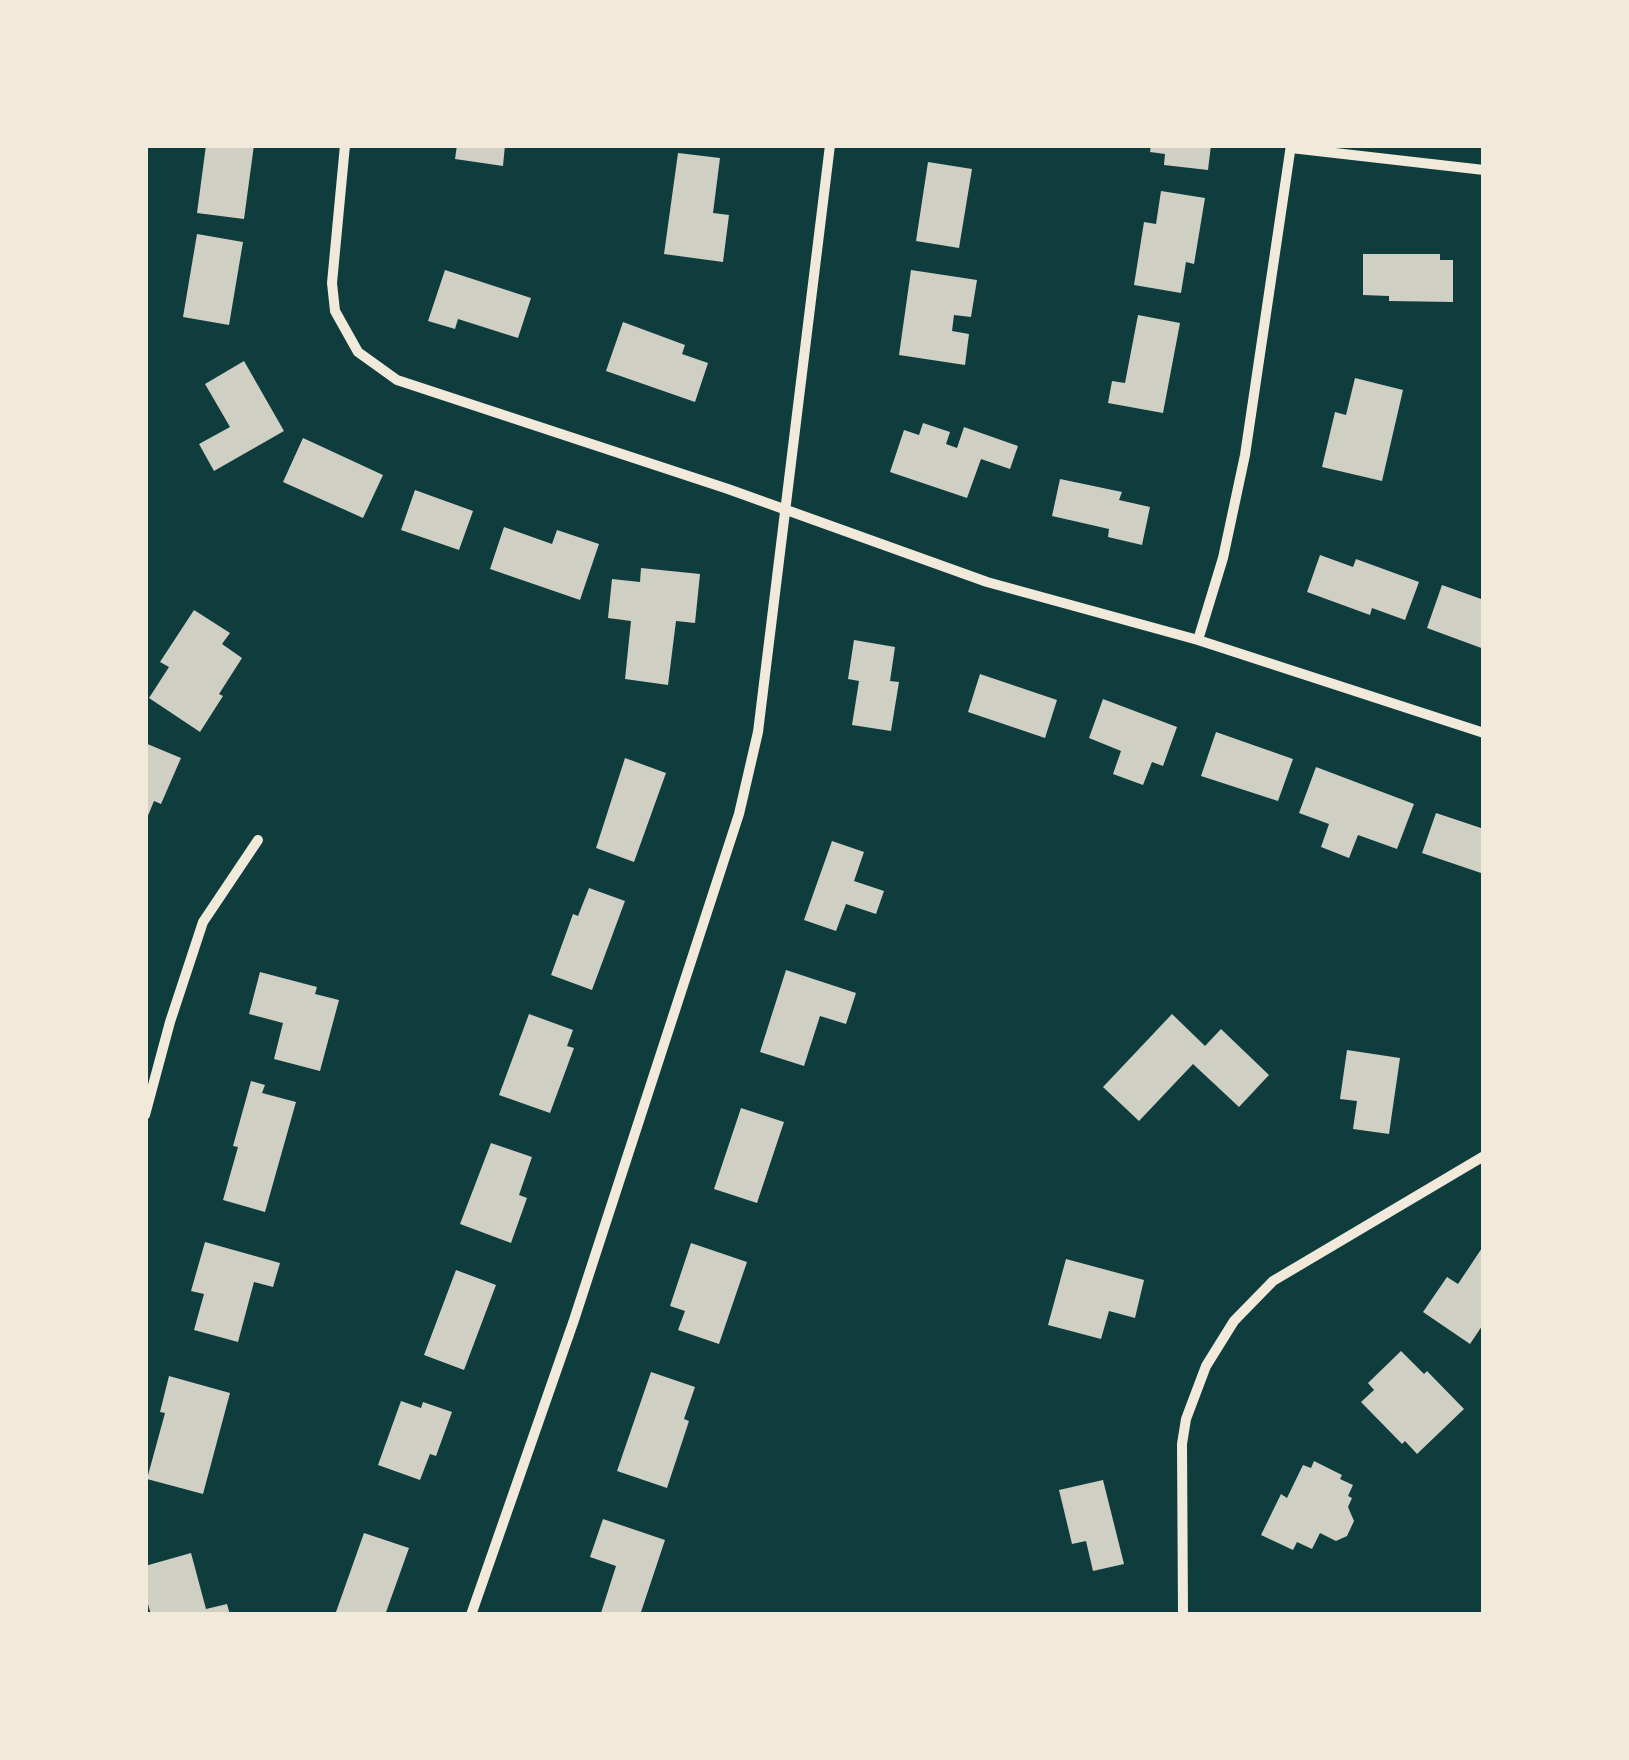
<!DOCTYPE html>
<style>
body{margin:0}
#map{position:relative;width:1629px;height:1760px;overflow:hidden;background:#0f3d3e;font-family:"Asap Condensed",sans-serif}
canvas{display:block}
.frame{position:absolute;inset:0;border:148px solid #f1e9da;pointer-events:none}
</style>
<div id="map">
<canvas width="1629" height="1760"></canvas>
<div class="frame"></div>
</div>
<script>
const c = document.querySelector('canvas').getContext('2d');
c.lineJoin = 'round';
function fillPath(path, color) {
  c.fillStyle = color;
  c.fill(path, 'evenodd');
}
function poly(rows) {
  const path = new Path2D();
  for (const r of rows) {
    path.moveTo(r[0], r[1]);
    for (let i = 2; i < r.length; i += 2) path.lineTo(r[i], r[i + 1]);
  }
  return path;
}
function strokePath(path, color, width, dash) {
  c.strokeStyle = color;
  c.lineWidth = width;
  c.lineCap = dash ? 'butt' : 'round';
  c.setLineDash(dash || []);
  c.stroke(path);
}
fillPath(poly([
 [206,145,254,145,244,219,197,213],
 [457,145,505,145,503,166,455,159],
 [1151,145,1211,145,1208,170,1164,165,1165,154,1150,152],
 [678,153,720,158,713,213,729,215,723,262,664,254],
 [928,162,972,169,959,248,916,241],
 [1161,191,1205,198,1194,264,1186,262,1181,293,1134,285,1144,222,1156,224],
 [197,234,243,242,229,325,183,317],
 [1363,254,1440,254,1440,260,1453,260,1453,302,1389,301,1389,296,1363,295],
 [445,270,531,298,518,338,458,319,455,329,428,321],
 [911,270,977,280,971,317,954,315,952,331,969,334,965,365,899,355],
 [1138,315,1180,323,1163,413,1108,403,1112,381,1125,383],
 [623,322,685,345,682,354,708,363,695,402,606,371],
 [244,361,284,431,214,471,199,444,230,427,205,384],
 [1355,378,1403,390,1382,481,1322,467,1335,412,1346,415],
 [923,423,950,432,946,444,957,448,964,427,1018,446,1010,469,981,459,967,498,890,472,904,430,919,435],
 [303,438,383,475,363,518,283,482],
 [1060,479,1122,492,1119,500,1150,507,1142,545,1108,537,1109,529,1052,516],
 [415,490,473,511,459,550,401,530],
 [504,527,552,544,557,530,599,544,580,600,490,569],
 [1320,555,1353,567,1356,559,1419,582,1405,620,1372,608,1370,615,1307,592],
 [641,568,700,574,695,623,676,621,668,685,625,679,631,621,608,618,612,579,640,582],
 [1442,585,1484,600,1484,649,1427,628],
 [194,610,230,633,222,644,242,658,219,694,223,696,200,732,149,698,169,667,160,662],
 [854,640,895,647,890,681,899,682,891,731,852,725,859,681,848,679],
 [980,674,1057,700,1045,738,968,712],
 [1103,699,1177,727,1163,766,1152,762,1143,785,1113,774,1121,751,1089,738],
 [1216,732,1293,759,1278,801,1201,776],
 [145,743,181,758,161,804,154,801,145,823],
 [625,758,666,773,634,862,596,848],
 [1316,767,1414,804,1397,849,1358,835,1349,858,1321,847,1329,824,1299,813],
 [1436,813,1484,829,1484,874,1422,853],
 [832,841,864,852,854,881,884,891,876,914,846,904,836,931,804,920],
 [589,888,625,901,592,990,551,975,573,914,578,916],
 [786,970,856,993,846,1024,820,1016,804,1066,760,1052],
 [260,972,317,987,315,994,339,1000,320,1071,274,1059,283,1023,249,1014],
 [529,1014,573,1030,567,1046,574,1048,550,1113,499,1095],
 [1172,1014,1205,1046,1221,1029,1269,1075,1239,1107,1193,1064,1139,1121,1103,1087],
 [1347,1050,1400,1058,1389,1134,1353,1129,1357,1101,1340,1099],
 [251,1081,265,1085,262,1093,296,1102,265,1212,223,1200,238,1147,233,1146],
 [741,1108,784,1122,757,1203,714,1189],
 [491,1143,532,1157,519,1195,527,1198,511,1243,460,1224],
 [205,1242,280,1263,273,1287,254,1282,238,1342,194,1330,204,1294,191,1291],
 [691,1243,747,1262,719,1344,678,1330,685,1311,670,1306],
 [1484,1245,1484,1323,1470,1344,1423,1312,1447,1277,1458,1284],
 [1066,1259,1144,1280,1135,1318,1109,1311,1101,1339,1048,1325],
 [456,1270,496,1285,464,1370,424,1355],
 [1401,1351,1424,1374,1427,1371,1464,1409,1417,1454,1405,1441,1402,1444,1361,1402,1374,1390,1368,1383],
 [651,1372,695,1387,684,1419,689,1421,667,1488,617,1471],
 [169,1376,230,1393,203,1494,147,1479,165,1413,160,1412],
 [401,1401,421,1408,423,1402,452,1412,436,1456,430,1454,420,1480,378,1465],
 [1314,1461,1342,1475,1340,1479,1353,1485,1348,1496,1352,1498,1348,1507,1354,1521,1347,1536,1336,1541,1320,1533,1312,1549,1297,1542,1293,1550,1261,1535,1281,1494,1287,1498,1303,1465,1311,1468],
 [1103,1480,1124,1564,1093,1571,1086,1541,1072,1544,1059,1490],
 [603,1519,665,1540,640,1615,601,1613,616,1566,590,1557],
 [364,1533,409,1548,385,1615,345,1615,336,1612],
 [191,1553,206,1609,227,1604,230,1615,151,1615,145,1593,145,1566]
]), '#cfcfc3');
strokePath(poly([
 [345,145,332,283,335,311,358,352,397,380,728,489,987,582,1198,640,1484,733],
 [1291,148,1484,170],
 [1198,640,1223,558,1245,455,1291,145],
 [145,1115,170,1022,203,922,258,840],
 [471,1615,574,1320,739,814,758,732,830,145],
 [1183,1615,1182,1444,1186,1419,1206,1366,1234,1321,1273,1281,1484,1156]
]), '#f1e9da', 10);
</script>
